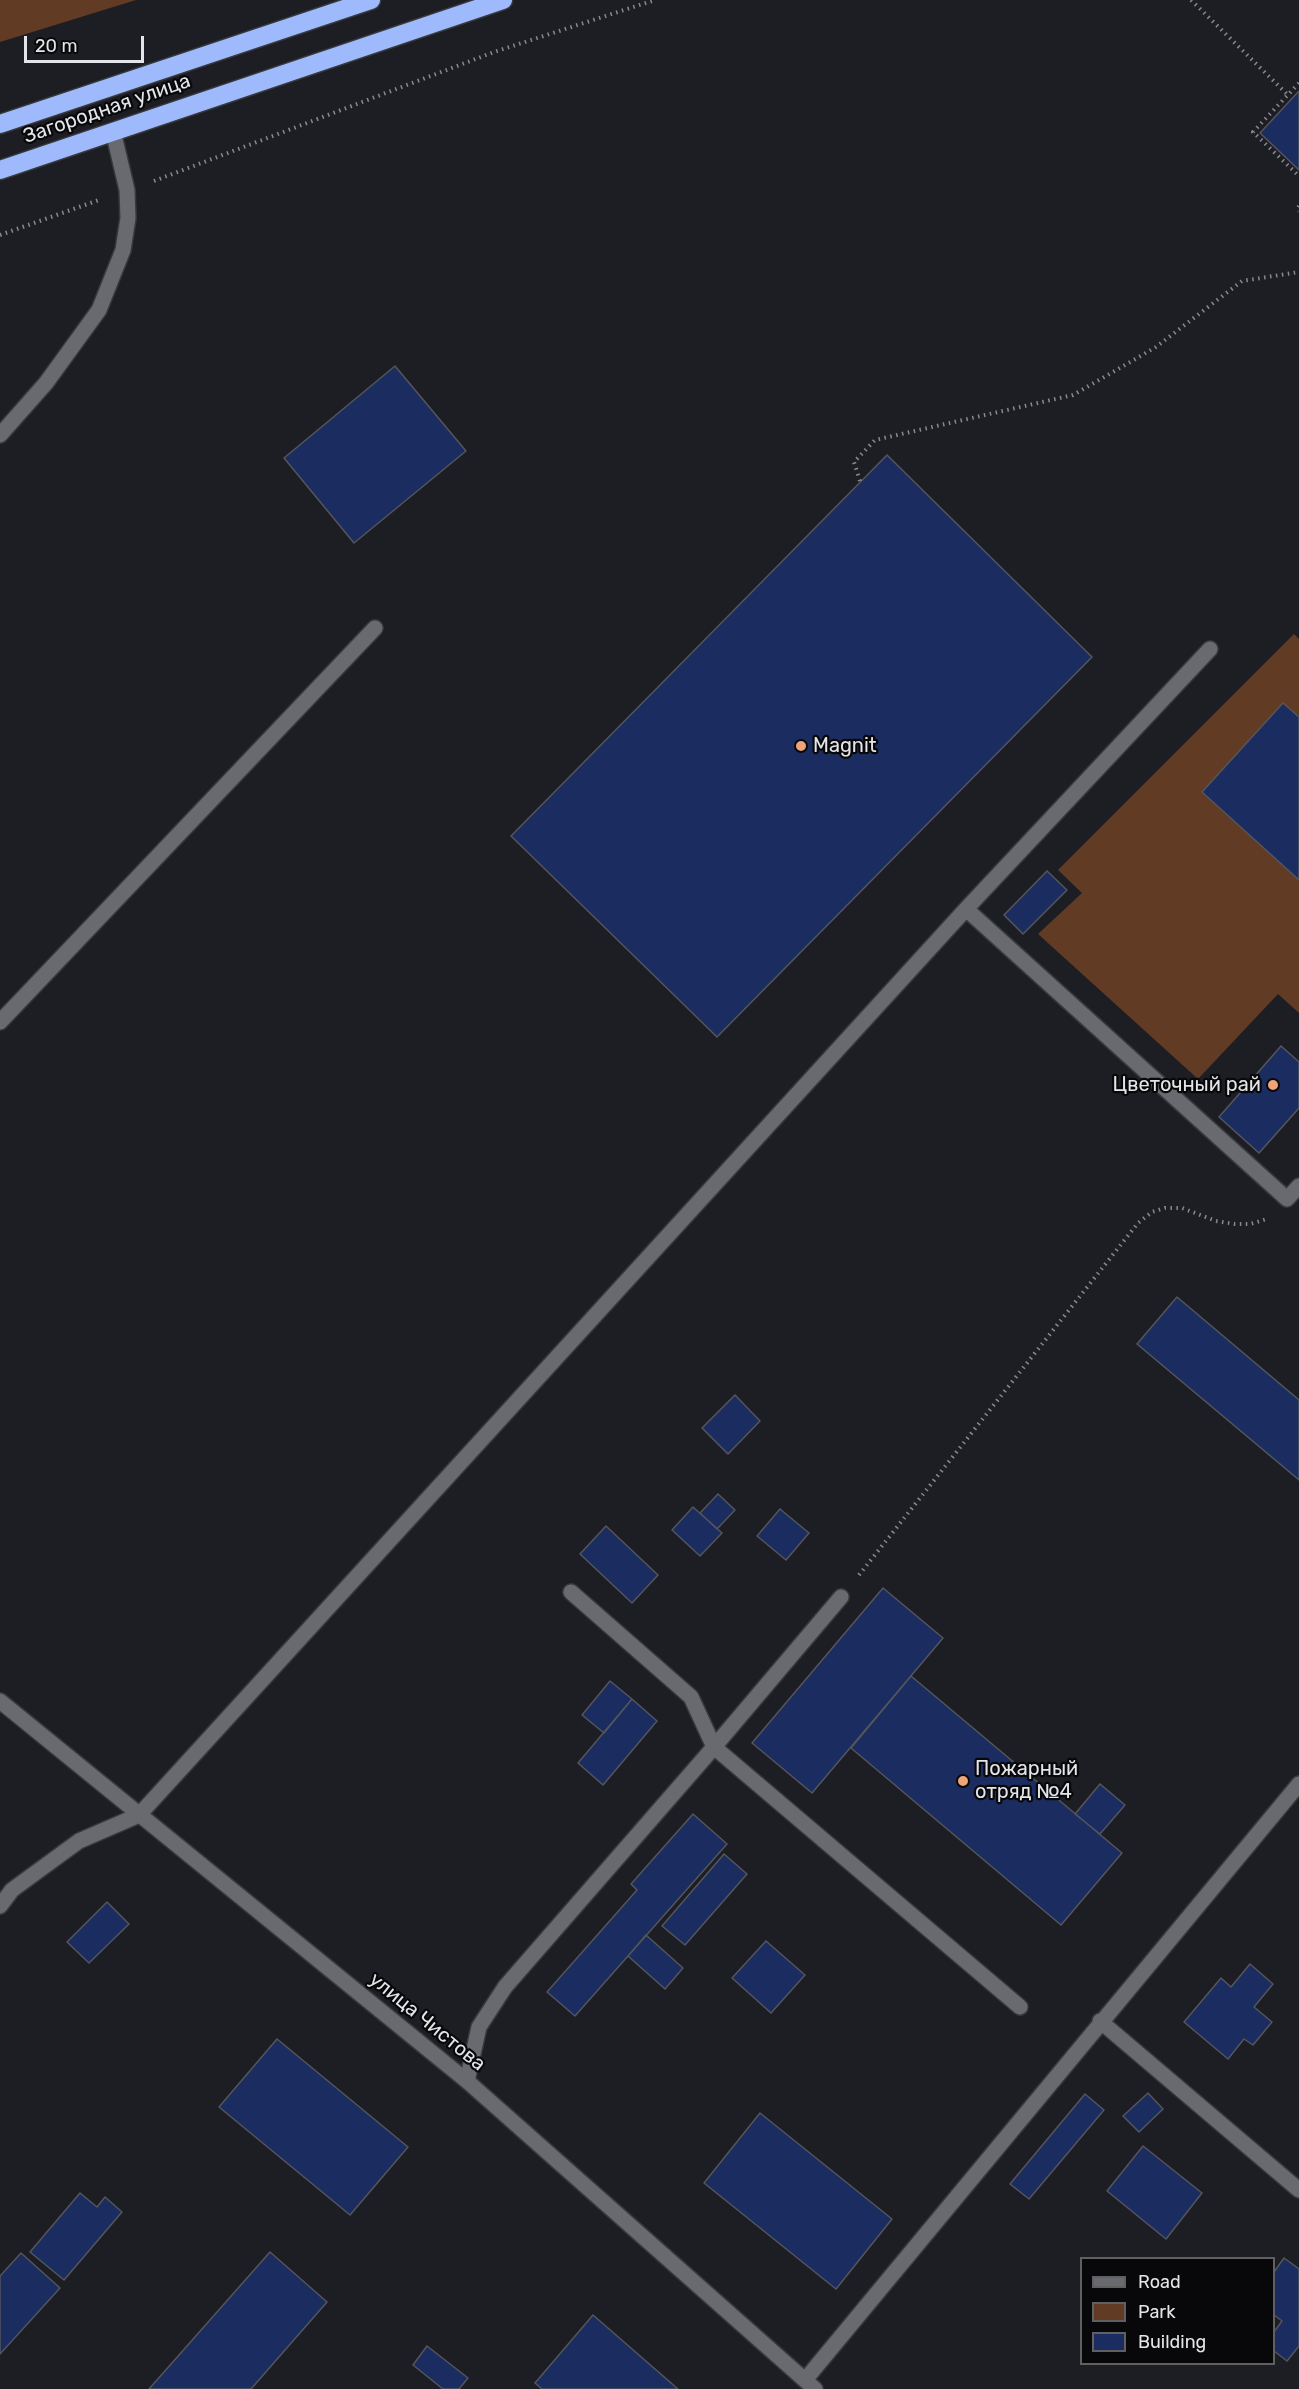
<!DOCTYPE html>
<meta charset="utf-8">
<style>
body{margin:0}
#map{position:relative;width:1299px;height:2389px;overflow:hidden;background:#1c1e23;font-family:Rubik,sans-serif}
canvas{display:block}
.legend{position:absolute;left:1080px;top:2257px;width:195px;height:108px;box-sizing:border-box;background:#08080a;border:2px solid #606063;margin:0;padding:8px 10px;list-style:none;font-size:18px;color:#e3e5e8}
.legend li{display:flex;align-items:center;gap:12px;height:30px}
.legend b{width:30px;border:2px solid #606063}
.scale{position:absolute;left:24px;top:36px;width:120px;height:27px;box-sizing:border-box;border:3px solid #e3e5e8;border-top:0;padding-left:8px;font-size:18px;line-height:21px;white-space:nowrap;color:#e3e5e8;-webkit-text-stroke:4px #08080a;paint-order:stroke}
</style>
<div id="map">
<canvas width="1299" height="2389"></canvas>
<ul class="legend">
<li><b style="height:8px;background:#686a70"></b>Road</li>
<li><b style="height:16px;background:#623b25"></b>Park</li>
<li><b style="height:16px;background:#1b2c60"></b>Building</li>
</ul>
<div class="scale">20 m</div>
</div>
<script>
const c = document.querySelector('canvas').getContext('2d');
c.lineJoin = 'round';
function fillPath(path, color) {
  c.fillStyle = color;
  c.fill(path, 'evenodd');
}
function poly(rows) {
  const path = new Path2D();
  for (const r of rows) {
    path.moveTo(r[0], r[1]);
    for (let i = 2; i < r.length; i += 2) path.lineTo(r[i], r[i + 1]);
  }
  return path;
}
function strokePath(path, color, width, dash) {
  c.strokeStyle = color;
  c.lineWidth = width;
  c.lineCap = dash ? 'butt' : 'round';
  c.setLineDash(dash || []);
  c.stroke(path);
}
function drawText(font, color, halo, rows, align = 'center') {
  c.font = font + ' Rubik,sans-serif';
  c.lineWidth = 4.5;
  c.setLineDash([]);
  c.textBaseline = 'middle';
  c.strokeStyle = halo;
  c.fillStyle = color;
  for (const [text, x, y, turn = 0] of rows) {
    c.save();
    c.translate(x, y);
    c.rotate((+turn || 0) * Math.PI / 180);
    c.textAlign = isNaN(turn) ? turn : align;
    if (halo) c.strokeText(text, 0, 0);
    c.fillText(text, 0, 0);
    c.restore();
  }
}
fillPath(poly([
 [0,0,136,0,0,42],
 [1294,634,1299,639,1299,1013,1278,994,1198,1079,1038,934,1082,893,1058,870]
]), '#623b25');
const building = poly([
 [1299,91,1299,170,1260,133,1299,91],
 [395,366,466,451,354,543,284,458,395,366],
 [887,455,1092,657,717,1037,511,836,887,455],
 [1283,703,1299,717,1299,880,1202,792,1283,703],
 [1047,871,1067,890,1023,934,1004,915,1047,871],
 [1281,1046,1299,1062,1299,1108,1259,1153,1219,1117,1281,1046],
 [1177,1297,1299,1400,1299,1480,1137,1344,1177,1297],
 [735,1395,760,1421,728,1454,702,1428,735,1395],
 [718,1494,735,1510,717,1529,700,1513,718,1494],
 [693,1507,722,1533,700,1556,672,1530,693,1507],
 [780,1509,809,1533,786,1560,757,1536,780,1509],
 [606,1526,658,1575,632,1603,580,1554,606,1526],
 [883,1588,943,1638,812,1793,752,1743,883,1588],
 [911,1676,1122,1853,1061,1925,851,1748,911,1676],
 [610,1681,632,1699,604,1733,582,1715,610,1681],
 [632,1699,657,1721,603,1785,578,1763,632,1699],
 [1100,1784,1125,1805,1100,1834,1075,1814,1100,1784],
 [693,1814,727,1844,575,2016,547,1992,637,1890,631,1884,693,1814],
 [724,1854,747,1874,685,1945,662,1926,724,1854],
 [107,1902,129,1924,89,1963,67,1942,107,1902],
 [646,1935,683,1968,665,1989,628,1956,646,1935],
 [766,1941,805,1975,771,2013,732,1978,766,1941],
 [1250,1964,1273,1984,1254,2007,1272,2022,1253,2045,1244,2039,1228,2059,1184,2022,1221,1978,1231,1987,1250,1964],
 [277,2039,408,2147,350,2215,219,2107,277,2039],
 [1148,2093,1163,2109,1139,2132,1123,2116,1148,2093],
 [1085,2094,1104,2110,1029,2199,1010,2184,1085,2094],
 [760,2113,892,2219,836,2289,704,2183,760,2113],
 [1143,2146,1202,2193,1166,2239,1107,2191,1143,2146],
 [80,2193,97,2207,105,2197,122,2212,64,2280,30,2252,80,2193],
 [270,2252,327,2302,251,2389,149,2389,270,2252],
 [21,2253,60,2288,0,2354,0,2276,21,2253],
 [1284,2258,1299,2269,1299,2346,1287,2361,1274,2351,1274,2332,1282,2321,1274,2315,1274,2272,1284,2258],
 [593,2315,678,2389,542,2389,535,2383,593,2315],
 [427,2346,468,2378,459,2389,443,2389,413,2365,427,2346]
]);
fillPath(building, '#1b2c60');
strokePath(building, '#54565c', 1.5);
const lane = poly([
 [966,909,1287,1199,1299,1186],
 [0,1022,375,628],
 [571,1592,691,1697,714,1747,1020,2007],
 [0,1906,12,1890,79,1841,139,1815,966,909,1210,649],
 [467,2081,479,2027,505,1987,714,1747,841,1597]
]);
const street = poly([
 [0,435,46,383,99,310,123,250,128,218,127,190,113,131],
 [0,1701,467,2081,815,2389],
 [1100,2021,1299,2190],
 [805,2380,1299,1784]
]);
const highway = poly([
 [0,124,371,0],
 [0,170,503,0]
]);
strokePath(lane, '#37393c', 18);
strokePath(street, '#37393c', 18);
strokePath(highway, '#37393c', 21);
strokePath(poly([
 [1191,0,1288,95],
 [1299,83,1253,132,1299,176],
 [154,181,494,52,655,0],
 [1299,206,1297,209,1299,211],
 [0,235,99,200],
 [860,481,854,462,875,440,1073,395,1156,347,1242,281,1299,272],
 [859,1575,1138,1223,1152,1212,1165,1208,1182,1208,1216,1221,1235,1224,1250,1224,1267,1219]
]), '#888a8e', 4, [1.5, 4.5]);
strokePath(lane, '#686a70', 15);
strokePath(street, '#686a70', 15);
strokePath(highway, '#9ebafd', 18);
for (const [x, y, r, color] of [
 [801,746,6,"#efa378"],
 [1273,1085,6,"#efa378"],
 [963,1781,6,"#efa378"]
]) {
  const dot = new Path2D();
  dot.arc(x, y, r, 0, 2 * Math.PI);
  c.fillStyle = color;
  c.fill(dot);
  strokePath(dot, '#08080a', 2);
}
drawText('20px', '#e3e5e8', '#08080a', [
 ["Загородная улица",107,109,-19],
 ["улица Чистова",427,2022,39]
]);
drawText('20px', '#e3e5e8', '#08080a', [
 ["Magnit",813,746],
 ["Цветочный рай",1261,1085,"right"],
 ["Пожарный",975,1769],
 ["отряд №4",975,1792]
], 'left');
</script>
